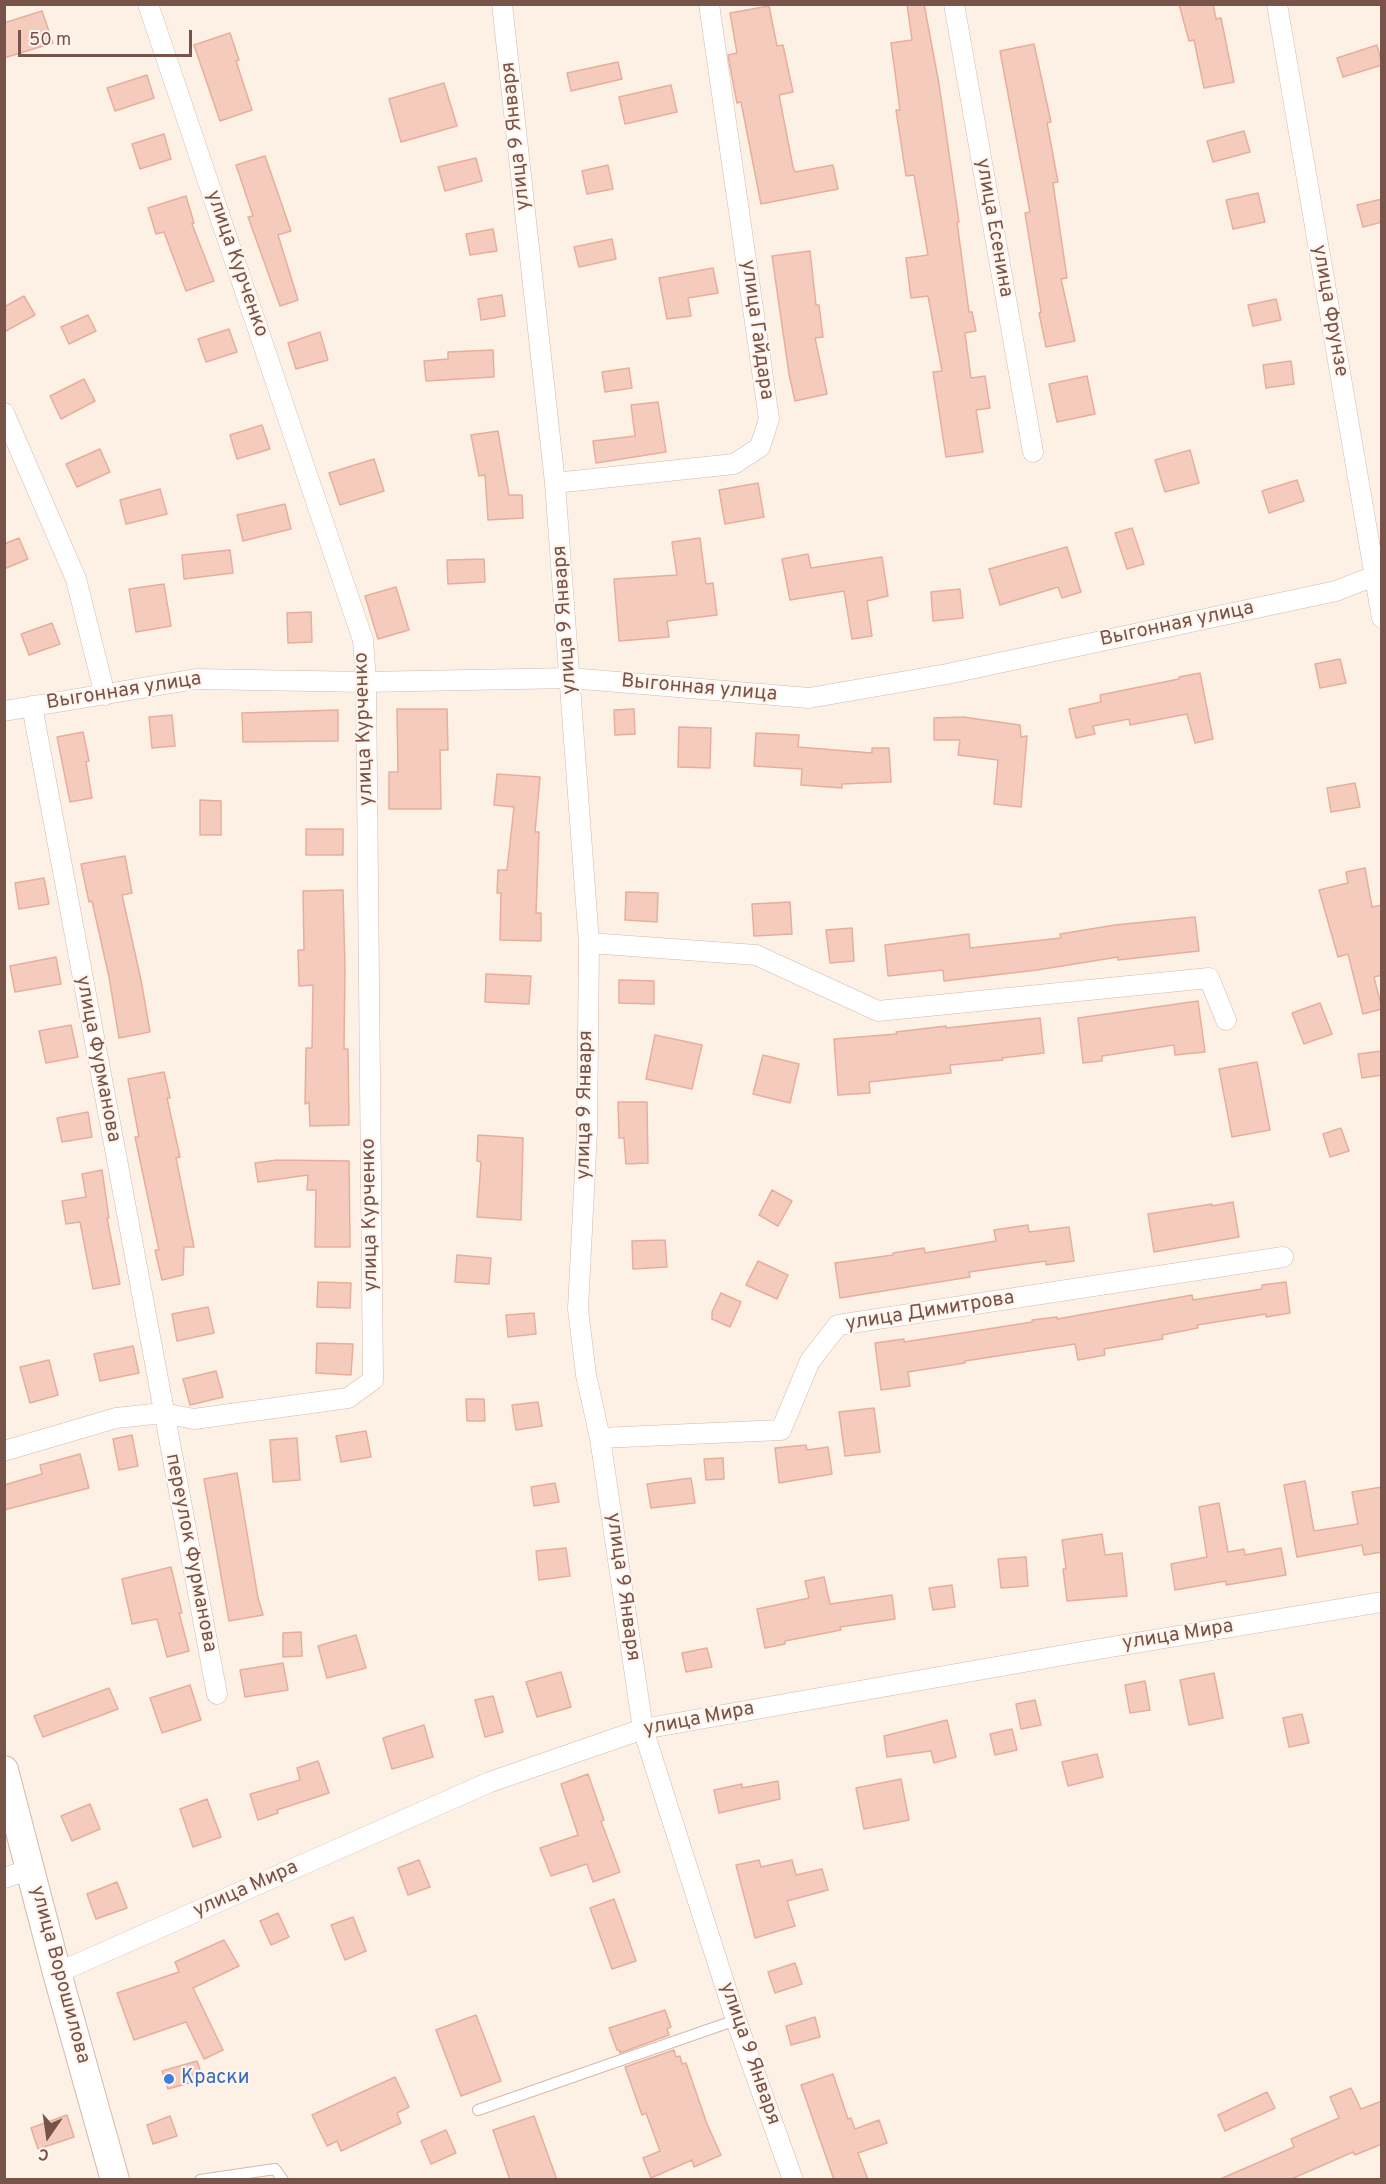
<!DOCTYPE html>
<meta charset="utf-8">
<style>
body{margin:0}
#map{position:relative;width:1386px;height:2184px;overflow:hidden;background:#fdf1e6;font-family:Overpass,sans-serif}
canvas{display:block}
.frame{position:absolute;inset:0;border:6px solid #785349;pointer-events:none}
.north{position:absolute;left:18px;top:2106px;width:60px;height:60px;-webkit-text-stroke:4px #fff5ed;paint-order:stroke;rotate:193deg;font-size:16px;font-weight:700;line-height:24px;text-align:center;color:#785349}
.north::after{content:'';display:block;margin:auto;width:21px;height:27px;background:#785349;clip-path:polygon(50% 0,100% 100%,50% 72%,0 100%)}
.scale{position:absolute;left:18px;top:30px;width:174px;height:27px;box-sizing:border-box;border:3px solid #785349;border-top:0;padding-left:8px;font-size:18px;line-height:21px;white-space:nowrap;color:#785349;-webkit-text-stroke:4px #fff5ed;paint-order:stroke}
</style>
<div id="map">
<canvas width="1386" height="2184"></canvas>
<div class="frame"></div>
<div class="north">С</div>
<div class="scale">50 m</div>
</div>
<script>
const c = document.querySelector('canvas').getContext('2d');
c.lineJoin = 'round';
function fillPath(path, color) {
  c.fillStyle = color;
  c.fill(path, 'evenodd');
}
function poly(rows) {
  const path = new Path2D();
  for (const r of rows) {
    path.moveTo(r[0], r[1]);
    for (let i = 2; i < r.length; i += 2) path.lineTo(r[i], r[i + 1]);
  }
  return path;
}
function strokePath(path, color, width, dash) {
  c.strokeStyle = color;
  c.lineWidth = width;
  c.lineCap = dash ? 'butt' : 'round';
  c.setLineDash(dash || []);
  c.stroke(path);
}
function drawText(font, color, halo, rows, align = 'center') {
  c.font = font + ' Overpass,sans-serif';
  c.lineWidth = 4.5;
  c.setLineDash([]);
  c.textBaseline = 'middle';
  c.strokeStyle = halo;
  c.fillStyle = color;
  for (const [text, x, y, turn = 0] of rows) {
    c.save();
    c.translate(x, y);
    c.rotate((+turn || 0) * Math.PI / 180);
    c.textAlign = isNaN(turn) ? turn : align;
    if (halo) c.strokeText(text, 0, 0);
    c.fillText(text, 0, 0);
    c.restore();
  }
}
const building = poly([
 [907,4,924,4,939,84,959,222,957,222,969,312,972,312,976,331,965,333,971,378,985,376,990,408,976,410,983,452,946,457,933,372,942,371,928,296,911,298,906,258,928,255,914,175,906,176,896,110,900,110,891,43,912,40,907,4],
 [1179,4,1213,4,1216,19,1221,18,1234,82,1204,88,1194,40,1189,41,1179,4],
 [769,6,777,46,783,45,793,92,779,95,793,167,795,172,833,165,838,189,761,204,741,102,737,103,732,77,728,55,737,53,730,13,769,6],
 [42,11,53,43,4,58,4,23,42,11],
 [230,33,239,60,236,61,252,110,220,121,194,45,230,33],
 [1034,44,1051,122,1047,123,1058,182,1053,183,1067,278,1061,279,1075,341,1046,347,1039,313,1041,312,1025,213,1030,212,1000,51,1034,44],
 [1377,45,1382,65,1343,77,1337,58,1377,45],
 [618,62,622,79,571,91,567,73,618,62],
 [147,75,154,98,115,111,107,88,147,75],
 [444,83,457,126,401,142,389,99,444,83],
 [671,85,677,112,625,124,619,97,671,85],
 [1244,131,1250,152,1213,162,1207,141,1244,131],
 [164,134,171,159,140,169,132,144,164,134],
 [265,156,291,231,278,235,298,300,280,306,248,217,253,216,236,165,265,156],
 [476,158,482,181,445,191,438,167,476,158],
 [608,165,613,189,587,194,582,171,608,165],
 [1258,193,1265,222,1233,229,1226,200,1258,193],
 [186,196,194,223,192,224,214,281,186,291,164,232,156,234,148,208,186,196],
 [1382,199,1382,222,1363,227,1357,205,1382,199],
 [493,229,497,251,470,255,466,234,493,229],
 [612,239,616,259,579,267,574,247,612,239],
 [810,251,816,305,819,305,823,337,815,338,827,394,795,401,789,374,772,256,810,251],
 [713,268,718,293,688,298,691,316,667,319,659,278,713,268],
 [502,295,505,316,481,320,478,299,502,295],
 [24,296,35,315,4,332,4,307,24,296],
 [1276,299,1281,320,1253,326,1248,305,1276,299],
 [88,315,96,331,69,344,61,327,88,315],
 [229,329,237,352,206,362,198,339,229,329],
 [320,332,328,360,296,369,288,343,320,332],
 [493,350,494,377,426,381,424,361,448,359,448,352,493,350],
 [1291,361,1294,384,1266,388,1263,365,1291,361],
 [629,368,632,388,605,392,602,372,629,368],
 [1087,376,1095,414,1057,422,1049,384,1087,376],
 [84,379,95,401,61,419,50,396,84,379],
 [658,402,666,452,596,463,593,441,635,436,631,405,658,402],
 [262,425,270,449,237,459,230,435,262,425],
 [498,431,509,495,522,495,523,518,488,520,485,475,479,476,471,435,498,431],
 [100,449,110,472,77,487,66,464,100,449],
 [1190,450,1199,483,1165,492,1155,460,1190,450],
 [374,459,384,491,340,505,329,473,374,459],
 [1297,480,1304,501,1269,513,1262,491,1297,480],
 [758,483,764,517,725,524,719,490,758,483],
 [160,489,167,514,126,524,120,500,160,489],
 [285,504,291,529,243,541,237,515,285,504],
 [1132,528,1144,564,1127,569,1115,533,1132,528],
 [19,538,28,559,4,569,4,544,19,538],
 [700,538,706,584,713,583,717,615,667,621,669,637,619,641,614,579,677,575,672,542,700,538],
 [1067,547,1081,592,1062,598,1058,587,1000,605,989,569,1067,547],
 [230,550,233,573,184,579,182,555,230,550],
 [808,554,811,568,882,557,888,596,867,601,872,636,852,639,844,591,790,600,782,559,808,554],
 [484,559,485,582,448,584,447,560,484,559],
 [164,584,171,626,136,632,129,589,164,584],
 [396,587,409,630,378,639,365,596,396,587],
 [960,589,963,618,933,621,931,592,960,589],
 [311,612,312,642,288,643,287,613,311,612],
 [52,623,60,644,29,655,21,634,52,623],
 [1340,659,1346,683,1320,688,1315,664,1340,659],
 [1200,673,1213,739,1195,743,1187,714,1130,725,1129,719,1093,726,1095,734,1076,738,1069,709,1101,702,1100,695,1179,679,1179,677,1200,673],
 [397,709,447,709,448,750,440,750,441,809,389,809,389,772,398,772,397,709],
 [634,709,635,734,615,735,614,710,634,709],
 [338,710,338,741,243,742,242,713,338,710],
 [172,715,175,746,152,748,149,717,172,715],
 [963,717,1020,725,1021,737,1027,736,1021,807,994,804,998,760,958,755,960,740,934,740,934,718,963,717],
 [679,727,711,728,710,768,678,767,679,727],
 [83,732,89,761,86,762,92,798,70,802,57,737,83,732],
 [756,733,799,735,798,747,872,753,872,748,889,748,891,782,842,784,842,788,801,785,802,769,754,766,756,733],
 [497,774,540,777,535,832,539,832,536,913,541,913,541,941,500,940,501,893,497,893,498,870,507,870,514,807,494,805,497,774],
 [1355,783,1360,807,1331,812,1327,788,1355,783],
 [200,800,221,801,221,835,200,835,200,800],
 [306,829,343,829,343,855,306,855,306,829],
 [125,856,132,893,122,895,141,980,150,1032,119,1038,109,977,92,901,89,902,81,864,125,856],
 [1365,868,1372,907,1382,905,1382,975,1374,977,1382,1009,1363,1014,1348,954,1338,957,1319,890,1348,883,1346,872,1365,868],
 [44,878,49,904,19,909,15,883,44,878],
 [343,890,345,969,344,1049,348,1049,349,1125,310,1126,309,1102,305,1104,306,1048,312,1048,313,985,299,986,298,950,304,950,303,891,343,890],
 [626,892,658,893,657,922,625,920,626,892],
 [790,902,792,934,754,936,752,904,790,902],
 [1195,917,1199,951,1118,960,1118,957,1037,970,944,981,943,970,888,976,885,945,969,934,970,948,1061,938,1060,934,1115,925,1195,917],
 [852,928,854,961,830,963,826,930,852,928],
 [56,957,61,984,15,992,10,966,56,957],
 [486,974,531,976,529,1004,485,1002,486,974],
 [619,980,654,981,654,1004,619,1003,619,980],
 [1198,1001,1205,1052,1175,1055,1174,1045,1102,1056,1102,1061,1083,1063,1078,1018,1198,1001],
 [1320,1003,1332,1034,1304,1044,1292,1013,1320,1003],
 [1040,1018,1044,1053,1002,1058,1003,1060,950,1065,951,1073,869,1082,870,1093,838,1095,834,1039,897,1034,896,1032,946,1026,946,1028,1040,1018],
 [71,1025,78,1057,46,1063,39,1031,71,1025],
 [655,1035,702,1045,692,1089,646,1079,655,1035],
 [1382,1051,1382,1075,1362,1078,1358,1054,1382,1051],
 [763,1055,799,1064,790,1103,753,1094,763,1055],
 [1257,1062,1270,1130,1232,1137,1219,1069,1257,1062],
 [164,1072,170,1098,167,1098,180,1157,176,1158,194,1247,184,1247,183,1275,162,1280,155,1250,159,1250,135,1137,139,1137,128,1079,164,1072],
 [618,1102,647,1102,648,1163,626,1164,624,1138,619,1138,618,1102],
 [88,1112,92,1137,62,1142,57,1118,88,1112],
 [1341,1128,1349,1151,1330,1157,1323,1134,1341,1128],
 [478,1135,523,1138,521,1220,477,1217,481,1162,477,1161,478,1135],
 [277,1160,349,1161,350,1247,315,1247,316,1190,307,1190,308,1175,258,1182,255,1163,277,1160],
 [102,1170,109,1218,107,1218,120,1284,93,1289,80,1222,66,1224,62,1201,86,1197,82,1174,102,1170],
 [772,1190,792,1201,778,1226,759,1215,772,1190],
 [1233,1202,1239,1237,1154,1252,1148,1214,1212,1204,1212,1206,1233,1202],
 [1028,1225,1029,1232,1069,1227,1074,1261,1046,1265,1046,1261,969,1272,970,1277,840,1298,835,1263,893,1255,893,1253,924,1248,925,1253,996,1241,994,1230,1028,1225],
 [665,1240,667,1267,633,1269,632,1241,665,1240],
 [457,1255,491,1258,489,1284,455,1282,457,1255],
 [758,1261,788,1275,777,1299,746,1285,758,1261],
 [318,1282,351,1283,350,1308,317,1307,318,1282],
 [1286,1282,1290,1313,1266,1317,1266,1314,1197,1325,1198,1328,1162,1335,1163,1339,1104,1349,1105,1355,1078,1360,1075,1344,965,1361,965,1363,908,1372,910,1386,881,1390,875,1343,904,1339,904,1342,975,1331,1032,1322,1032,1320,1057,1317,1057,1319,1192,1295,1193,1300,1262,1289,1262,1285,1286,1282],
 [721,1293,741,1302,730,1327,712,1319,712,1312,721,1293],
 [208,1307,214,1333,177,1341,172,1314,208,1307],
 [534,1313,536,1334,508,1337,506,1315,534,1313],
 [317,1343,353,1344,351,1375,316,1373,317,1343],
 [133,1346,139,1373,100,1381,94,1354,133,1346],
 [49,1360,58,1395,30,1403,20,1367,49,1360],
 [216,1371,223,1397,190,1405,183,1379,216,1371],
 [466,1399,484,1399,485,1421,467,1421,466,1399],
 [538,1402,542,1426,516,1430,512,1405,538,1402],
 [874,1408,880,1452,845,1456,839,1412,874,1408],
 [366,1431,371,1457,341,1462,336,1436,366,1431],
 [132,1435,138,1466,119,1470,113,1439,132,1435],
 [297,1438,300,1480,273,1482,270,1440,297,1438],
 [806,1445,807,1450,828,1447,832,1474,779,1483,775,1448,806,1445],
 [80,1454,89,1488,4,1510,4,1485,42,1474,40,1465,80,1454],
 [723,1458,724,1479,706,1480,704,1459,723,1458],
 [237,1473,258,1598,263,1615,229,1621,204,1479,237,1473],
 [691,1478,695,1503,651,1508,647,1484,691,1478],
 [1305,1481,1314,1531,1358,1524,1352,1492,1382,1487,1382,1552,1364,1555,1362,1545,1297,1557,1284,1485,1305,1481],
 [555,1483,559,1502,534,1506,531,1487,555,1483],
 [1219,1503,1228,1552,1244,1549,1245,1555,1281,1548,1286,1575,1226,1585,1226,1581,1175,1590,1171,1564,1207,1557,1199,1507,1219,1503],
 [1102,1534,1105,1555,1122,1553,1127,1596,1067,1601,1063,1569,1066,1569,1062,1540,1102,1534],
 [566,1548,570,1576,539,1580,536,1551,566,1548],
 [1026,1557,1028,1586,1001,1588,998,1559,1026,1557],
 [171,1567,182,1613,179,1613,189,1651,167,1657,157,1619,132,1624,122,1579,171,1567],
 [824,1577,830,1604,892,1595,895,1619,840,1627,841,1630,785,1641,785,1644,765,1648,757,1609,809,1598,805,1581,824,1577],
 [952,1585,955,1607,933,1610,929,1588,952,1585],
 [301,1632,302,1656,283,1657,283,1633,301,1632],
 [356,1635,366,1668,327,1678,318,1646,356,1635],
 [707,1648,712,1667,686,1672,682,1653,707,1648],
 [283,1663,288,1690,245,1697,240,1670,283,1663],
 [561,1672,571,1707,537,1717,526,1682,561,1672],
 [1214,1673,1223,1718,1189,1725,1180,1680,1214,1673],
 [1145,1681,1150,1710,1130,1713,1125,1685,1145,1681],
 [190,1685,201,1720,162,1733,150,1698,190,1685],
 [109,1688,118,1709,43,1737,34,1716,109,1688],
 [493,1696,503,1732,485,1737,475,1700,493,1696],
 [1035,1700,1041,1725,1021,1729,1016,1704,1035,1700],
 [1302,1714,1309,1743,1289,1747,1283,1718,1302,1714],
 [947,1720,956,1757,934,1763,931,1751,887,1757,884,1736,947,1720],
 [424,1725,433,1757,392,1769,383,1738,424,1725],
 [1012,1729,1017,1750,995,1755,990,1734,1012,1729],
 [1097,1754,1103,1777,1068,1786,1062,1762,1097,1754],
 [318,1761,329,1793,277,1810,278,1813,258,1820,250,1794,300,1780,297,1768,318,1761],
 [588,1774,604,1820,601,1821,620,1872,593,1882,587,1864,551,1876,540,1848,578,1835,561,1784,588,1774],
 [901,1779,909,1820,864,1829,856,1788,901,1779],
 [778,1781,780,1799,719,1813,714,1790,742,1784,742,1788,778,1781],
 [207,1799,221,1837,193,1847,180,1809,207,1799],
 [90,1804,100,1829,72,1841,61,1816,90,1804],
 [419,1860,430,1887,408,1895,398,1868,419,1860],
 [759,1860,761,1867,792,1860,796,1875,822,1869,828,1890,787,1901,795,1926,755,1938,736,1865,759,1860],
 [117,1882,127,1908,96,1919,87,1894,117,1882],
 [614,1899,636,1961,612,1969,590,1908,614,1899],
 [278,1913,289,1937,271,1945,260,1921,278,1913],
 [353,1917,366,1951,345,1960,331,1925,353,1917],
 [224,1940,239,1966,193,1988,223,2050,204,2059,186,2022,134,2040,117,1993,179,1972,175,1962,224,1940],
 [795,1963,802,1984,775,1993,768,1972,795,1963],
 [665,2010,671,2027,667,2029,669,2035,620,2053,619,2050,617,2050,609,2028,665,2010],
 [476,2015,501,2081,461,2096,436,2030,476,2015],
 [815,2017,820,2037,791,2045,786,2026,815,2017],
 [674,2050,676,2057,680,2056,682,2064,686,2063,707,2124,721,2155,694,2167,692,2160,651,2178,643,2158,660,2151,646,2113,642,2115,625,2067,674,2050],
 [197,2061,203,2079,168,2089,162,2071,197,2061],
 [833,2074,848,2119,851,2118,855,2129,879,2120,887,2143,858,2153,868,2180,834,2180,801,2085,833,2074],
 [395,2077,409,2107,397,2113,401,2123,341,2151,337,2141,327,2146,312,2115,395,2077],
 [1351,2088,1361,2109,1382,2101,1382,2144,1355,2155,1353,2152,1289,2180,1218,2180,1294,2147,1291,2139,1339,2118,1330,2097,1351,2088],
 [1267,2092,1275,2108,1225,2131,1218,2115,1267,2092],
 [67,2115,74,2137,38,2149,31,2128,67,2115],
 [170,2116,177,2136,153,2144,147,2125,170,2116],
 [534,2116,557,2180,510,2180,493,2130,534,2116],
 [446,2130,456,2153,431,2164,421,2141,446,2130]
]);
fillPath(building, '#f4cbbc');
strokePath(building, '#e7ae9c', 1.5);
const service = poly([
 [478,2110,736,2020],
 [200,2180,275,2169,283,2180]
]);
const minor = poly([
 [502,4,555,483,589,943,587,1131,578,1309,586,1375,600,1438,643,1729,736,2020,793,2180],
 [954,4,1033,452],
 [1277,4,1382,618],
 [4,413,76,579,105,695],
 [555,483,734,464,760,447,769,419,709,4],
 [32,706,217,1694],
 [4,711,196,679,366,682,570,678,809,698,947,674,1336,591,1382,573],
 [589,943,756,955,878,1011,1209,978,1226,1020],
 [600,1438,781,1430,810,1361,838,1325,1283,1257],
 [4,1451,116,1418,163,1413,194,1419,348,1398,373,1380,366,682,363,640,148,4],
 [4,1878,31,1869],
 [57,1973,490,1782,643,1729,1081,1652,1382,1602]
]);
const secondary = poly([
 [4,1770,57,1973,115,2180]
]);
strokePath(service, '#d2b9ad', 12);
strokePath(minor, '#d2b9ad', 21);
strokePath(secondary, '#d5b8ab', 30);
strokePath(service, '#fff', 10);
strokePath(minor, '#fff', 20);
strokePath(secondary, '#fff', 28);
for (const [x, y, r, color] of [
 [169,2079,6,"#3f7fe0"]
]) {
  const dot = new Path2D();
  dot.arc(x, y, r, 0, 2 * Math.PI);
  c.fillStyle = color;
  c.fill(dot);
  strokePath(dot, '#fff5ed', 2);
}
drawText('20px', '#785349', '#fff5ed', [
 ["улица 9 Января",517,136,-96],
 ["улица Есенина",993,228,80],
 ["улица Курченко",236,264,71],
 ["улица Фрунзе",1329,311,80],
 ["улица Гайдара",756,330,82],
 ["улица 9 Января",566,620,-94],
 ["Выгонная улица",1177,625,-12],
 ["Выгонная улица",699,689,5],
 ["Выгонная улица",124,692,-9],
 ["улица Курченко",365,729,-92],
 ["улица Фурманова",97,1059,79],
 ["улица 9 Января",586,1105,-89],
 ["улица Курченко",371,1215,-91],
 ["улица Димитрова",930,1312,-9],
 ["переулок Фурманова",190,1553,79],
 ["улица 9 Января",622,1587,82],
 ["улица Мира",1178,1636,-9],
 ["улица Мира",699,1720,-11],
 ["улица Мира",246,1890,-24],
 ["улица Ворошилова",59,1975,75],
 ["улица 9 Января",749,2054,71]
]);
drawText('20px', '#366cbe', '#fff5ed', [
 ["Краски",181,2079]
], 'left');
</script>
